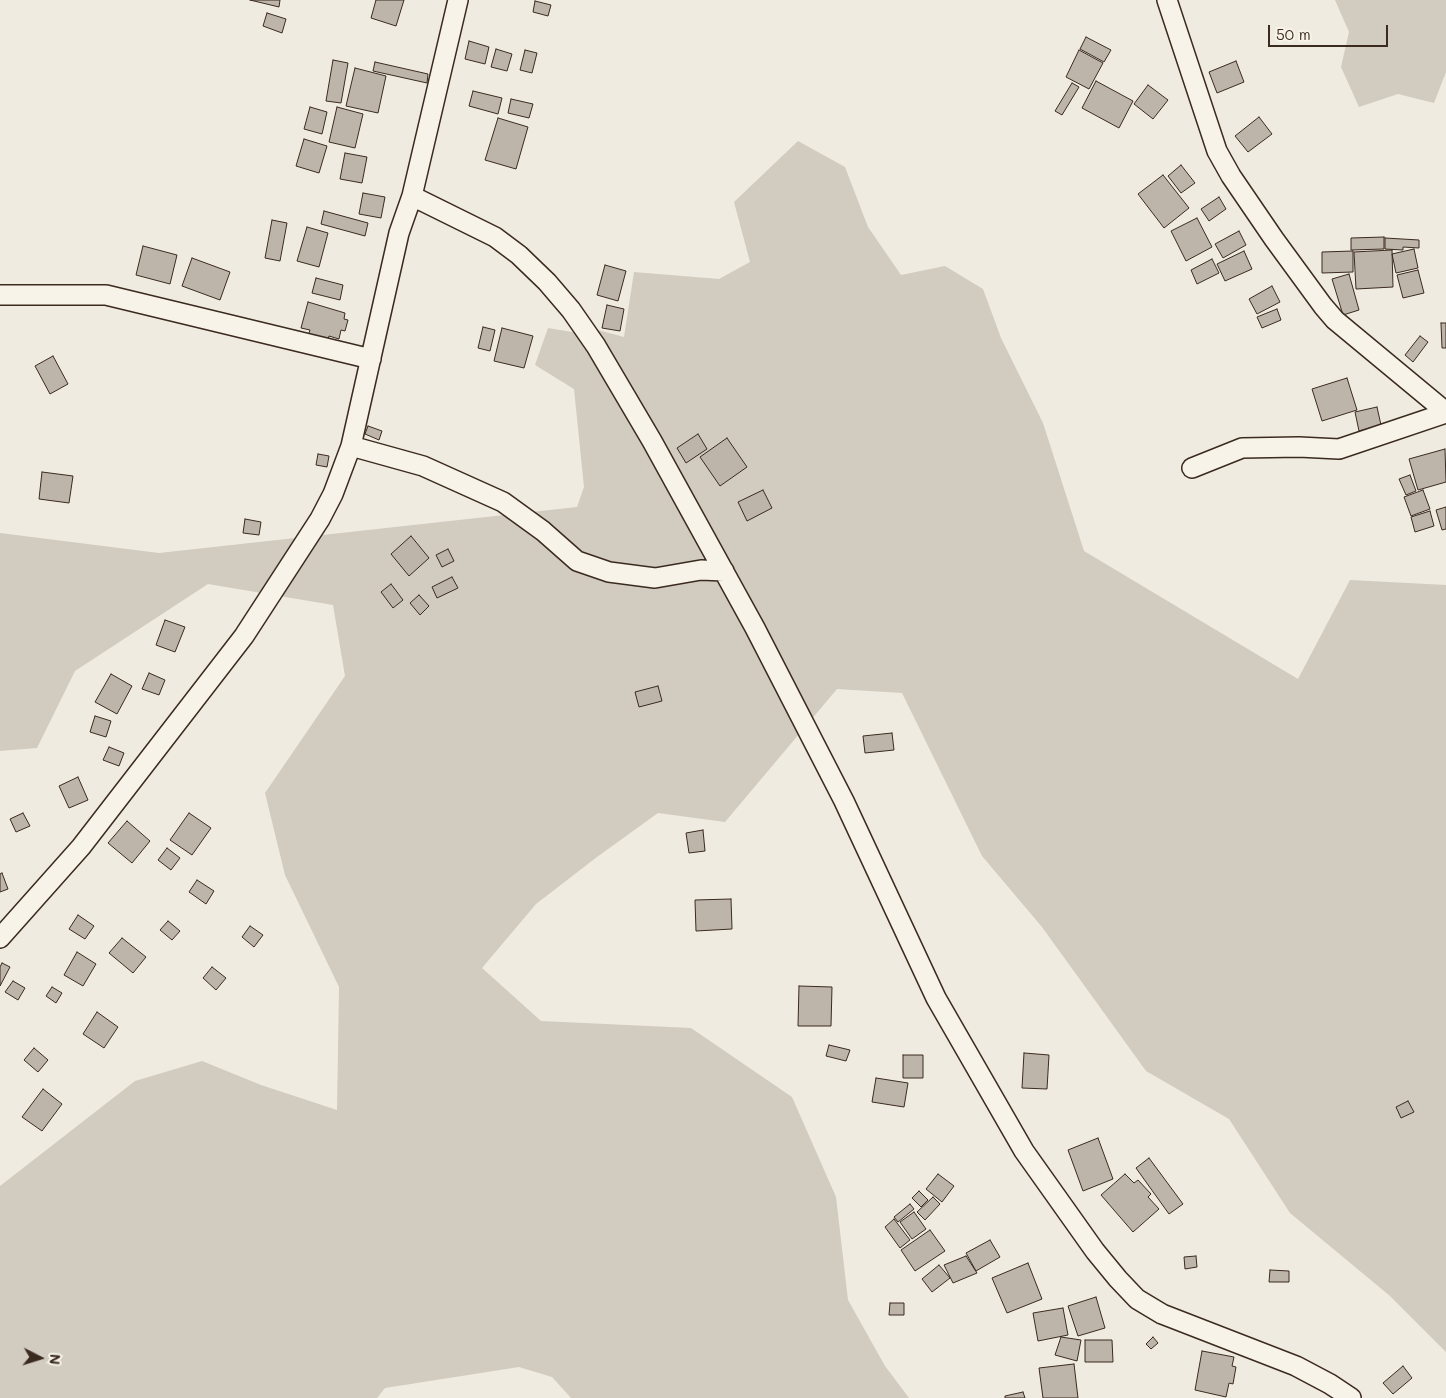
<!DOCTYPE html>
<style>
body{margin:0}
#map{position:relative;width:1446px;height:1398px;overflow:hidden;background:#efebe0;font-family:Mali,sans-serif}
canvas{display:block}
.north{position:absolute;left:15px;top:1333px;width:50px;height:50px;-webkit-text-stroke:4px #f7f3e8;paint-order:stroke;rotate:95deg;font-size:14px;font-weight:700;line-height:20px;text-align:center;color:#3b2a1e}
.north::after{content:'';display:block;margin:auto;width:18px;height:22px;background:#3b2a1e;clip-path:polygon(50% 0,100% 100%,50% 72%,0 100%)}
.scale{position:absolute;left:1268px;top:25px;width:120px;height:22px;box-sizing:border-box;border:2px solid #3b2a1e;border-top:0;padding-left:6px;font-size:15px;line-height:18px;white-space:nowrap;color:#3b2a1e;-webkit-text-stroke:4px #f7f3e8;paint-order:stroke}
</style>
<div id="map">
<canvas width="1446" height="1398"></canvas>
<div class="north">N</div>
<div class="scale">50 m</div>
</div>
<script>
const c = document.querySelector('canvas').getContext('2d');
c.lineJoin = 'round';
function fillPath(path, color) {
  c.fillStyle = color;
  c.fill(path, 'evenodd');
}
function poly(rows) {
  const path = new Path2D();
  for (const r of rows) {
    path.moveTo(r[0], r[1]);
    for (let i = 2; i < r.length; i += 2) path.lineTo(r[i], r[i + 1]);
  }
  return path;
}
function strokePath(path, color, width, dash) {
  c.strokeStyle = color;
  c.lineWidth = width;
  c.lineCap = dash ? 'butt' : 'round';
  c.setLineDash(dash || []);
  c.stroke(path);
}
fillPath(poly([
 [1335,0,1446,0,1446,72,1434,103,1398,94,1359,107,1341,67,1349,32],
 [798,141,845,167,868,227,901,275,945,266,983,289,1001,338,1043,423,1084,551,1298,679,1350,580,1446,585,1446,1352,1390,1296,1290,1213,1229,1119,1146,1071,1042,927,982,856,902,693,837,689,725,822,658,813,597,857,536,904,482,968,541,1021,691,1028,792,1097,836,1197,848,1300,885,1366,909,1398,571,1398,552,1377,519,1367,385,1388,377,1398,0,1398,0,1186,135,1081,202,1061,261,1085,337,1110,339,987,285,875,265,793,345,676,333,605,208,584,75,671,37,748,0,751,0,533,159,553,577,507,584,487,574,389,535,365,548,328,578,333,594,329,624,337,634,272,719,279,750,262,734,202]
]), '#d1cbc0');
const building = poly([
 [250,0,280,0,279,7,250,0],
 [376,0,404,0,396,26,371,18,376,0],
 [535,1,551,5,548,16,533,12,535,1],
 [267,13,286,19,282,33,263,26,267,13],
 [1086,37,1111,50,1104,62,1080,49,1086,37],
 [469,41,489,47,485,64,465,59,469,41],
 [496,49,512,54,507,71,491,67,496,49],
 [525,50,537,53,532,73,520,70,525,50],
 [1079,50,1103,63,1089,89,1066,77,1079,50],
 [333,60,348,63,341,103,326,101,333,60],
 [1236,61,1244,82,1217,93,1209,72,1236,61],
 [375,62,428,74,427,83,373,71,375,62],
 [355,68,386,76,378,113,346,106,355,68],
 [1096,81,1133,101,1119,128,1082,108,1096,81],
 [1072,83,1079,87,1062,115,1055,111,1072,83],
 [1148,85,1168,100,1153,119,1134,104,1148,85],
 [473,91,502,98,498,114,469,106,473,91],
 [511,99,533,104,529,118,508,113,511,99],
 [310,107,327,112,322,134,304,129,310,107],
 [337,107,363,114,355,148,329,142,337,107],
 [1259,117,1272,134,1248,152,1235,136,1259,117],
 [498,118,528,127,516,169,485,160,498,118],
 [304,139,327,146,319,173,296,166,304,139],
 [345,153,367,157,362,183,340,179,345,153],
 [1181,165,1195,183,1181,193,1168,176,1181,165],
 [1163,175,1189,208,1164,228,1138,194,1163,175],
 [363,193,385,197,381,218,359,214,363,193],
 [1219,197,1226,209,1209,221,1201,209,1219,197],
 [324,211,368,223,365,236,321,224,324,211],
 [1197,218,1212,247,1186,261,1171,231,1197,218],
 [272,220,287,223,280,261,265,258,272,220],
 [307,227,328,233,319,267,297,261,307,227],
 [1239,231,1246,245,1223,258,1215,244,1239,231],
 [1384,237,1384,249,1351,250,1351,238,1384,237],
 [1385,238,1419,240,1419,248,1403,247,1403,250,1385,249,1385,238],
 [143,246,177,255,170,284,136,275,143,246],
 [1414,249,1418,268,1396,273,1392,254,1414,249],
 [1392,250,1393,287,1356,289,1354,252,1392,250],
 [1244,251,1252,269,1225,281,1217,264,1244,251],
 [1353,251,1353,272,1322,273,1322,252,1353,251],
 [192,258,230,272,220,300,182,286,192,258],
 [1212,259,1219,273,1197,284,1191,270,1212,259],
 [605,265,626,271,618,301,597,295,605,265],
 [1418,270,1424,293,1403,298,1397,275,1418,270],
 [1349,274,1359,310,1343,315,1332,279,1349,274],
 [316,278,343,285,340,300,312,293,316,278],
 [1272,286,1280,302,1257,314,1249,299,1272,286],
 [308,302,345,313,344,319,348,320,345,331,341,330,339,339,329,336,327,342,308,336,310,330,301,328,308,302],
 [607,305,624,309,620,331,602,328,607,305],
 [1277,309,1281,320,1262,328,1257,317,1277,309],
 [1441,323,1446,323,1446,348,1442,348,1441,323],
 [483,327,495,330,490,351,478,348,483,327],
 [502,328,533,336,524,368,494,361,502,328],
 [1420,336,1428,342,1413,362,1405,355,1420,336],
 [53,356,68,384,50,394,35,366,53,356],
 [1347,378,1357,410,1322,421,1312,389,1347,378],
 [1377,407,1381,425,1359,431,1355,412,1377,407],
 [368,426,382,431,379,440,365,434,368,426],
 [698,434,707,449,686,463,677,448,698,434],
 [727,438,747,467,720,486,700,457,727,438],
 [1445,449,1446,482,1418,490,1409,459,1445,449],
 [318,454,329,456,327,467,316,465,318,454],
 [42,472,73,476,69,503,39,499,42,472],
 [1410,475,1416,491,1406,495,1399,479,1410,475],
 [763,490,772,508,747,521,738,502,763,490],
 [1423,490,1430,509,1411,516,1404,497,1423,490],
 [1446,507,1446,529,1442,530,1436,510,1446,507],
 [1430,511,1434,526,1415,532,1411,517,1430,511],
 [245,519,261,522,259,535,243,533,245,519],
 [411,536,429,558,409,576,391,554,411,536],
 [448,549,454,561,442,567,436,555,448,549],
 [452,577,458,588,437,598,432,587,452,577],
 [391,584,403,600,393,608,381,592,391,584],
 [419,595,429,606,420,615,410,603,419,595],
 [165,620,185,627,175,652,156,645,165,620],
 [149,673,165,680,159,695,142,689,149,673],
 [111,674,132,686,117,714,95,702,111,674],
 [658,686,662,701,639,707,635,692,658,686],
 [95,716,111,721,106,737,90,732,95,716],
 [892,733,894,750,865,753,863,736,892,733],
 [109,747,124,753,119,766,103,760,109,747],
 [78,777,88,800,69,808,59,786,78,777],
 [23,813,30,826,16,832,10,819,23,813],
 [189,813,211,828,192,855,170,840,189,813],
 [127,821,150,841,132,863,108,843,127,821],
 [703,830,705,851,689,853,686,833,703,830],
 [167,848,180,858,171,870,158,860,167,848],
 [2,873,8,889,0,892,0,874,2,873],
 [197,880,214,891,206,904,189,892,197,880],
 [731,899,732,929,696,931,695,900,731,899],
 [78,915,94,926,85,939,69,929,78,915],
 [168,921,180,931,172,940,160,930,168,921],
 [250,926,263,935,254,947,242,937,250,926],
 [122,938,146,957,133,973,109,953,122,938],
 [77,952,96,964,83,986,64,975,77,952],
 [2,963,10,967,0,986,0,967,2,963],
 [212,967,226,978,216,990,203,978,212,967],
 [13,981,25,988,18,1000,5,992,13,981],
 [799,986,832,987,831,1026,798,1026,799,986],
 [52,987,62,993,56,1003,46,996,52,987],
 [97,1012,118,1027,104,1048,83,1034,97,1012],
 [829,1045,850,1050,846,1061,826,1056,829,1045],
 [34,1048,48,1060,38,1072,24,1060,34,1048],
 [1024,1053,1049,1055,1047,1089,1022,1088,1024,1053],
 [903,1055,923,1055,923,1078,903,1078,903,1055],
 [876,1078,908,1083,904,1107,872,1102,876,1078],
 [43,1089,62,1104,42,1131,22,1117,43,1089],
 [1408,1101,1414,1112,1401,1118,1396,1107,1408,1101],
 [1098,1138,1113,1179,1083,1191,1068,1150,1098,1138],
 [1149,1158,1183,1204,1169,1214,1136,1168,1149,1158],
 [938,1174,954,1186,942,1202,926,1189,938,1174],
 [1125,1174,1134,1183,1138,1180,1151,1194,1148,1197,1159,1209,1133,1232,1101,1195,1125,1174],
 [919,1191,928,1200,921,1207,912,1198,919,1191],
 [933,1197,940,1204,925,1220,917,1212,933,1197],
 [910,1204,914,1209,898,1222,894,1217,910,1204],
 [914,1212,926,1229,912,1239,900,1222,914,1212],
 [894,1219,910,1240,900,1248,885,1227,894,1219],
 [930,1230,945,1251,915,1271,901,1250,930,1230],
 [990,1240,1000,1257,976,1271,966,1253,990,1240],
 [966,1256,977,1273,953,1283,944,1265,966,1256],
 [1196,1256,1197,1267,1185,1269,1184,1257,1196,1256],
 [1028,1263,1042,1299,1007,1313,992,1278,1028,1263],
 [939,1265,950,1278,932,1292,922,1279,939,1265],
 [1270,1270,1289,1271,1289,1282,1269,1282,1270,1270],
 [1096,1297,1105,1328,1078,1336,1068,1306,1096,1297],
 [890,1303,904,1303,904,1315,889,1315,890,1303],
 [1063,1308,1068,1335,1038,1341,1033,1313,1063,1308],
 [1061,1337,1081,1340,1077,1361,1055,1355,1061,1337],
 [1153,1337,1158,1343,1151,1349,1146,1344,1153,1337],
 [1085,1340,1112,1340,1113,1362,1085,1362,1085,1340],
 [1202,1351,1234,1357,1232,1366,1236,1367,1233,1384,1229,1383,1226,1397,1195,1390,1202,1351],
 [1074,1364,1078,1398,1043,1398,1039,1368,1074,1364],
 [1403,1366,1412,1378,1393,1394,1383,1383,1403,1366],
 [1023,1392,1025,1398,1005,1398,1005,1396,1023,1392]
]);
fillPath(building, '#bdb5aa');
strokePath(building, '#3b2a1e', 1);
const street = poly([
 [458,0,412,196,495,237,519,255,547,282,571,310,596,346,652,441,755,628,844,801,936,998,1024,1151,1095,1251,1118,1279,1137,1299,1162,1314,1296,1366,1330,1384,1351,1398],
 [1167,0,1217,151,1231,176,1274,239,1323,306,1335,320,1446,412],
 [0,295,106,295,371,359],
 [351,446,423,466,503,502,543,531,577,561,609,572,655,578,701,570,724,571],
 [1192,468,1242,448,1299,447,1339,449,1446,413],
 [0,938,81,847,244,636,320,519,333,494,351,446,399,233,412,196]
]);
strokePath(street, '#3b2a1e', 22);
strokePath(street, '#f7f3e8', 19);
</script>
